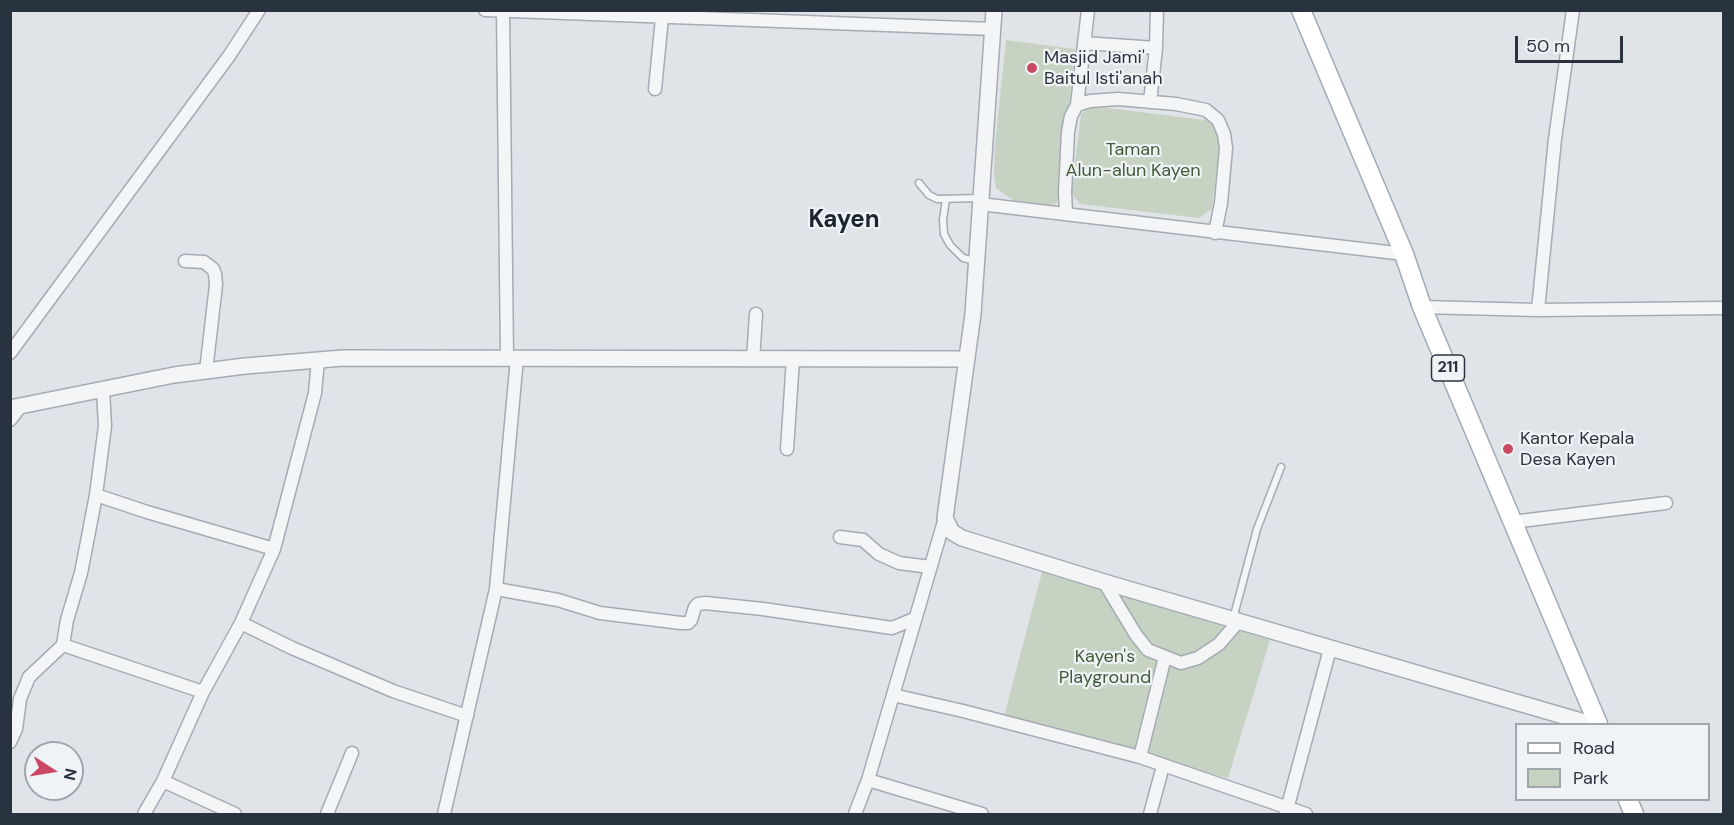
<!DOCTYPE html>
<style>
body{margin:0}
#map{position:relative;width:1734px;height:825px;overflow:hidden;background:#e0e4e9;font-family:"DM Sans",sans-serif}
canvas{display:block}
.frame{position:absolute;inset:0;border:12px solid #293340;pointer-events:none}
.legend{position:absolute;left:1515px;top:723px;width:195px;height:78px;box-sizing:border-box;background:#f0f3f6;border:2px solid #a0a6ad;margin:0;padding:8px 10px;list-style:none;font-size:18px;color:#293340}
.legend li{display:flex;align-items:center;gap:12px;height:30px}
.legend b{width:30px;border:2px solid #a0a6ad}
.north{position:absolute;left:24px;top:741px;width:60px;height:60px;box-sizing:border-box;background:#f0f3f6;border:2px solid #a0a6ad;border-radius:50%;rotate:102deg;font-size:16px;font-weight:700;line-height:24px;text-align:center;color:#293340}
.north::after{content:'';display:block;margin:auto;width:21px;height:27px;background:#cb4865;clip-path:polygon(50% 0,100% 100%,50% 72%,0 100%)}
.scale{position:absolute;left:1515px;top:36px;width:108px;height:27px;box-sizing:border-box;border:3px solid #293340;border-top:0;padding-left:8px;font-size:18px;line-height:21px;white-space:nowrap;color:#293340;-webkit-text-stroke:4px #f0f3f6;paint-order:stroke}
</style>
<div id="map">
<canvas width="1734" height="825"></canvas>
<div class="frame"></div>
<ul class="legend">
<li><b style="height:8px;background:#fff"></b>Road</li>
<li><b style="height:16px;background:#c7d3c2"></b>Park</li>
</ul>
<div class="north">N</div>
<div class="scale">50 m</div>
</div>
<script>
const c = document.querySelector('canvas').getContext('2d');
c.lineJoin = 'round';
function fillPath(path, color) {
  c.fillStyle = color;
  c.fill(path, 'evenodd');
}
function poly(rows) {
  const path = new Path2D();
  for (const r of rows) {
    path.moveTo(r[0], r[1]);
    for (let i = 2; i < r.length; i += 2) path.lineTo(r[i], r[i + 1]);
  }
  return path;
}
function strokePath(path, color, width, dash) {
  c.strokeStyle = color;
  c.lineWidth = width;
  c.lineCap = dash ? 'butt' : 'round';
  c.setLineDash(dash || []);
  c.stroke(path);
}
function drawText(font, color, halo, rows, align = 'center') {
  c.font = font + ' "DM Sans",sans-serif';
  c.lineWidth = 4.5;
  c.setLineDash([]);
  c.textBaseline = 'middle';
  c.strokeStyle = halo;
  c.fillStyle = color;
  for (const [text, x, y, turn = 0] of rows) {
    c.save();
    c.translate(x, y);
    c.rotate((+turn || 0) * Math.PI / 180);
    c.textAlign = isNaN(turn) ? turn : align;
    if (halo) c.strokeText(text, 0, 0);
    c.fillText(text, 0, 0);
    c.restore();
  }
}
fillPath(poly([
 [1006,40,1075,49,1061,189,1057,203,1051,206,1013,200,996,188,994,175,995,144],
 [1091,106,1213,121,1221,134,1212,209,1199,218,1080,204,1071,193,1081,114],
 [1042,572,1270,640,1228,778,1004,716]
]), '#c7d3c2');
const service = poly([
 [919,183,929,195,937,199,980,198],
 [946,199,943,220,944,234,950,245,963,258,976,261],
 [1233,619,1257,529,1281,467]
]);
const minor = poly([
 [485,10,992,29],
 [503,10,507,358],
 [1084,43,1156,48,1157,10],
 [655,89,662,18],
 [1150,102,1156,48],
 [1077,105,1088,10],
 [980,204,1404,254],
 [1066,213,1065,192,1068,132,1071,116,1077,105,1090,101,1118,99,1176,104,1206,110,1218,120,1224,134,1226,148,1221,203,1215,233],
 [185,261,204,262,213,269,215,274,216,285,206,371],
 [1422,307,1538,310,1724,308],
 [1538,310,1555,139,1573,10],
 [10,353,229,56,259,10],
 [517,358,496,589,558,600,600,613,681,623,688,623,691,620,695,607,698,604,705,603,763,609,892,628,914,619],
 [753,360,756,314],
 [10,420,21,406],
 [787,449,793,359],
 [96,495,105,426,103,390],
 [945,518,893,695,963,711,1140,757,1306,814],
 [1512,522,1666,503],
 [840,537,863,540,879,554,899,563,930,567],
 [1104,582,1136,635,1148,650,1181,663,1198,658,1219,644,1238,622],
 [241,623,292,648,393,691,467,716],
 [63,645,203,692],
 [10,742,16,729,20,699,29,677,63,645,67,620,81,573,96,495,147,512,274,549],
 [1140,757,1165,657],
 [868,780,982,814],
 [163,781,235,814],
 [1286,813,1330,649],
 [144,814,163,781,203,692,241,623,274,549,315,393,318,360],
 [327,814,352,753],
 [444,814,496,589],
 [855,814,868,780,893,695],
 [1150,814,1163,766]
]);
const tertiary = poly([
 [994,10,973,314,945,518,952,532,962,538,1104,582,1591,724],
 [10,408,174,375,245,366,343,358,967,359]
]);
const primary = poly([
 [1301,10,1404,254,1422,307,1598,724],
 [1628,800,1634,814]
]);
strokePath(service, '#a5abb3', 9);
strokePath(minor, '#a5abb3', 15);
strokePath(tertiary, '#a5abb3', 18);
strokePath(primary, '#a0a9b4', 21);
strokePath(service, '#f3f5f7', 6);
strokePath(minor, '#f3f5f7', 12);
strokePath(tertiary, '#f3f5f7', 15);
strokePath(primary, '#fff', 18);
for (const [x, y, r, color] of [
 [1032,68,6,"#cb4865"],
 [1508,449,6,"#cb4865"]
]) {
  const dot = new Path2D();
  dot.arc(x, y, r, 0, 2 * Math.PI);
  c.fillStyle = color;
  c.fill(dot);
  strokePath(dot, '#f0f3f6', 2);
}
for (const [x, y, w] of [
 [1448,368,33]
]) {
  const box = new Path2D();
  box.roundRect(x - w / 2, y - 13, w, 26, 4.5);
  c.fillStyle = '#f0f3f6';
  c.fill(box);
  strokePath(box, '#293340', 1.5);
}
drawText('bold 16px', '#293340', null, [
 ["211",1448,368]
]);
drawText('18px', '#293340', '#f0f3f6', [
 ["Masjid Jami'",1044,58],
 ["Baitul Isti'anah",1044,79],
 ["Kantor Kepala",1520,439],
 ["Desa Kayen",1520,460]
], 'left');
drawText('18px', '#405b37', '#f0f3f6', [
 ["Taman",1133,150],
 ["Alun-alun Kayen",1133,171],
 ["Kayen's",1105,657],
 ["Playground",1105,678]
]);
drawText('bold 24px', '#1b2431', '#f0f3f6', [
 ["Kayen",844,221]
]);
</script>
